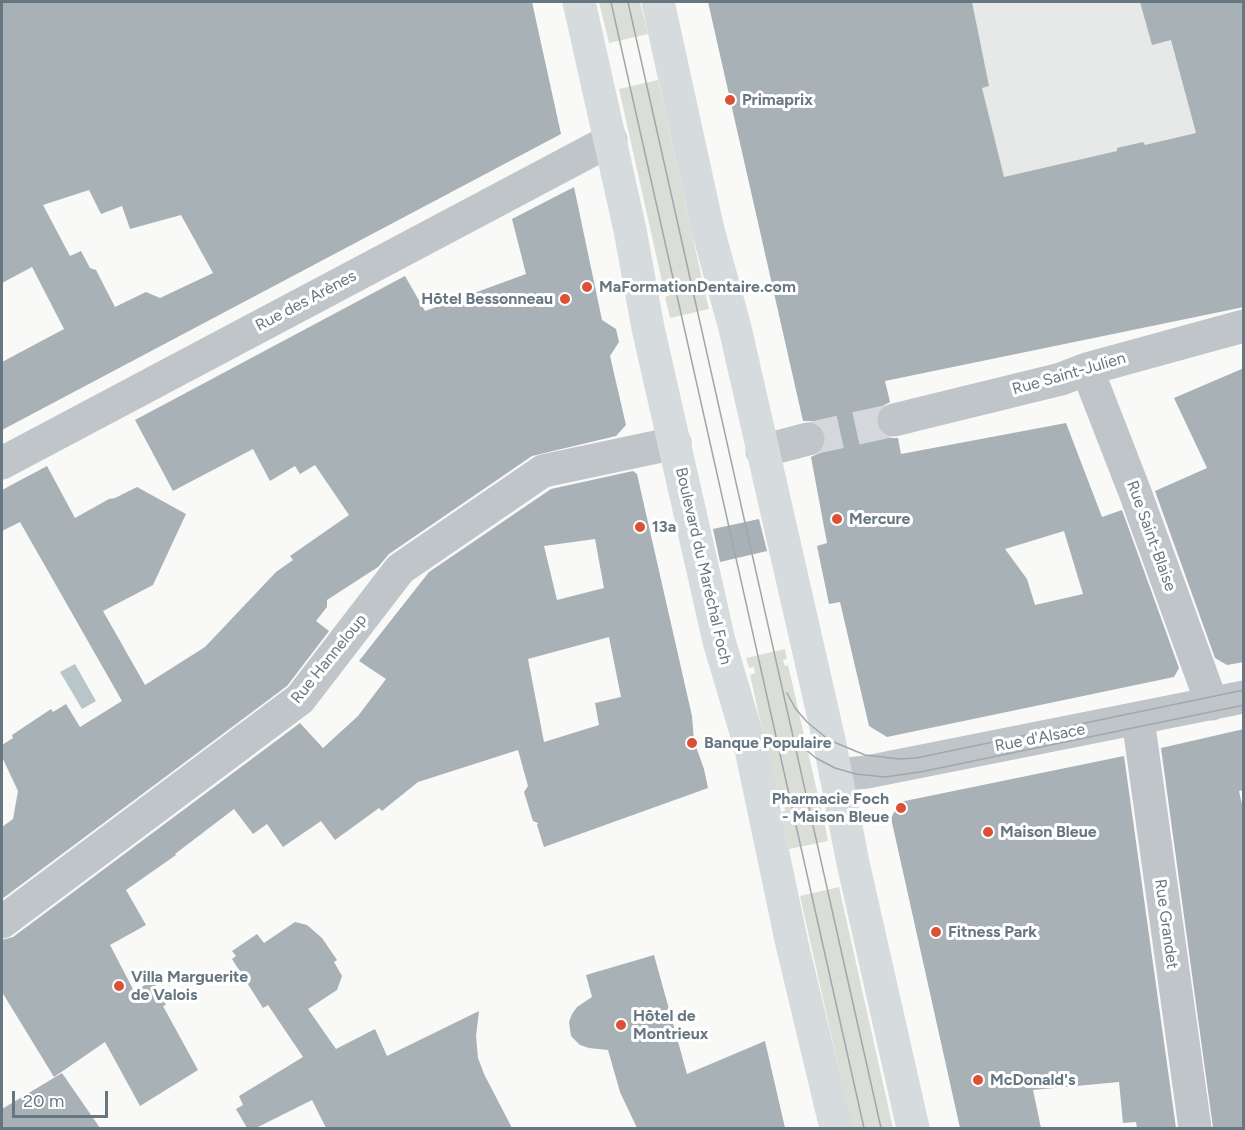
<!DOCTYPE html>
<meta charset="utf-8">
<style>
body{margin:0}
#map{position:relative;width:1245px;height:1130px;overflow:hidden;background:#f9f9f7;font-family:Figtree,sans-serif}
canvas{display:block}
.frame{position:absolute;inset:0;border:3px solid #667781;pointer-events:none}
.scale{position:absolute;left:12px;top:1091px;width:96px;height:27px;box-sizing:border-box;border:3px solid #667781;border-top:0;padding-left:8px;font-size:18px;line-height:21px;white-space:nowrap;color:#667781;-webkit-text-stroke:4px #fff;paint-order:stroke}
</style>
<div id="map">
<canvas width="1245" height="1130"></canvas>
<div class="frame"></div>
<div class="scale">20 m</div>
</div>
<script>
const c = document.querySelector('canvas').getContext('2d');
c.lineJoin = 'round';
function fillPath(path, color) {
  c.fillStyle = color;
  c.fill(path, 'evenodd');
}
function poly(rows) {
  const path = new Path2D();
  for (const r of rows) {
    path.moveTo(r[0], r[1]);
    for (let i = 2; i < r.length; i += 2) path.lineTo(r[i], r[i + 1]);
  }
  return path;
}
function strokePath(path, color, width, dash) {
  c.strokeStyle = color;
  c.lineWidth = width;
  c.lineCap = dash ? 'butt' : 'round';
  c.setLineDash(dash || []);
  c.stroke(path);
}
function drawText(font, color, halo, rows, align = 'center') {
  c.font = font + ' Figtree,sans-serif';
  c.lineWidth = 6;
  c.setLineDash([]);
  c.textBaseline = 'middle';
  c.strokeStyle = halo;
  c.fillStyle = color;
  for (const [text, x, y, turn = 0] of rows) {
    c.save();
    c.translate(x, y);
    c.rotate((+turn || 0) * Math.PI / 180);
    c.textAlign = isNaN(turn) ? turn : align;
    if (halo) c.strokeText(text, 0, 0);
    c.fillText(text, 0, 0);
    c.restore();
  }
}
fillPath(poly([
 [878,2,1243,2,1243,179,1146,219,780,132,739,139,735,121,896,95,897,93]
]), '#e7e9e8');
fillPath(poly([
 [599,2,640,2,648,34,609,43],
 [658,80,703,284,700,285,701,292,705,292,709,309,670,318,665,297,670,295,667,285,663,286,619,89],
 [785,649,787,659,783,660,785,666,788,665,822,813,818,815,820,821,824,821,828,841,789,849,781,812,785,811,784,803,779,804,750,675,755,673,754,667,749,668,746,658],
 [839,887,893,1128,852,1128,800,896]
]), '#daded6');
fillPath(poly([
 [75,664,96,701,82,709,60,672]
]), '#b9c6c9');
fillPath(poly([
 [2,2,532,2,561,134,2,430,2,362,64,329,32,267,2,283],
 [89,190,101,214,122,206,130,229,181,215,213,273,160,298,146,292,115,307,96,270,90,268,81,251,70,256,43,205],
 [708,2,972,2,989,86,982,88,1004,177,1117,151,1117,148,1143,142,1145,145,1196,133,1171,40,1152,45,1140,2,1244,2,1244,307,885,381,890,402,881,407,876,415,876,425,880,433,888,438,898,438,901,454,1066,423,1102,517,1122,510,1179,668,1174,677,887,737,869,726,840,602,829,604,817,546,827,543,811,457,822,452,826,445,826,435,821,425,812,421,803,421],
 [1064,531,1083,594,1035,605,1027,579,1005,549],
 [574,187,602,320,616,329,619,342,610,356,626,425,616,436,532,456,389,554,378,567,327,600,327,607,316,621,329,631,287,686,2,899,2,827,13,819,18,791,2,757,2,745,13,738,12,735,51,709,53,712,66,704,80,727,122,701,20,522,2,531,2,490,47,466,75,518,109,499,115,498,137,487,186,514,153,585,103,611,145,685,205,647,276,572,293,560,290,556,349,515,315,465,300,474,295,466,270,481,253,449,173,491,135,420,405,276,425,311,526,274,512,219],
 [1244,368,1244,662,1227,665,1215,658,1155,491,1207,468,1174,398],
 [633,471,637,474,692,716,694,741,704,769,708,788,544,847,537,825,538,823,533,821,524,792,528,786,518,750,418,782,382,811,379,808,335,840,321,821,283,847,267,824,253,834,234,809,175,854,176,855,126,890,146,925,110,945,134,991,153,981,166,1005,163,1006,198,1070,140,1106,105,1042,54,1077,2,992,2,940,13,937,300,723,323,748,358,716,386,679,359,661,429,572,551,489],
 [595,539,604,588,557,600,544,546],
 [609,637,621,697,595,703,599,725,544,742,528,659],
 [759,519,767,551,720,562,713,529],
 [1244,729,1244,790,1239,791,1244,813,1244,1128,1213,1128,1161,748],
 [1124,756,1176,1128,1137,1128,1136,1122,1123,1123,1119,1082,1033,1090,1041,1128,960,1128,891,818,900,802],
 [295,922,307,925,322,938,337,960,334,962,342,976,337,990,308,1009,336,1049,375,1029,387,1056,479,1011,476,1036,478,1058,484,1074,512,1128,326,1128,312,1100,256,1128,247,1128,236,1109,243,1105,239,1096,303,1057,268,1005,263,1008,232,959,236,956,232,951,257,934,264,943],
 [654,955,687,1074,765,1041,785,1128,637,1128,620,1092,608,1050,589,1048,580,1045,571,1036,569,1022,572,1014,577,1007,592,997,586,975],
 [62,1073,100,1128,2,1128,2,1109]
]), '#a8b1b6');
strokePath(poly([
 [808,439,894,420]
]), '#d4d8da', 33, [33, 16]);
strokePath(poly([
 [1087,369,1136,495,1212,704],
 [894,420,1061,379,1087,369,1244,326],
 [762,451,808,439],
 [2,463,611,140],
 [1138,719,1195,1128],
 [836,775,867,772,1244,697],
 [2,922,300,699,400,569,543,471,675,443]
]), '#c0c5c9', 33);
strokePath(poly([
 [579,2,630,230,648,328,719,641,751,749,792,944,836,1128],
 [658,2,708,230,735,328,829,740,853,863,913,1128]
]), '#d6dbde', 33);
strokePath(poly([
 [611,2,864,1128],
 [628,2,881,1128],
 [787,693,795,708,807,722,829,740,865,755,899,759,916,758,1244,690],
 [793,739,816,758,835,768,856,774,885,777,920,772,1244,705]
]), '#a0a8ad', 1.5);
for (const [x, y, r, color] of [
 [730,100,6,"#db5036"],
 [587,287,6,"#db5036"],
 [565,299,6,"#db5036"],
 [837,519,6,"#db5036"],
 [640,527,6,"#db5036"],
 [692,743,6,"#db5036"],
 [901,808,6,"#db5036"],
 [988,832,6,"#db5036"],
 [936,932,6,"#db5036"],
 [119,986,6,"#db5036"],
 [621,1025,6,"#db5036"],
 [978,1080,6,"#db5036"]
]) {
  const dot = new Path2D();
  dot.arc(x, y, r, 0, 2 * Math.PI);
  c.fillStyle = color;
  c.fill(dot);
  strokePath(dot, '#fff', 2);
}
drawText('bold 16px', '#667781', '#fff', [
 ["Primaprix",742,100],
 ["MaFormationDentaire.com",599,287],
 ["Hôtel Bessonneau",553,299,"right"],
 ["Mercure",849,519],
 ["13a",652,527],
 ["Banque Populaire",704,743],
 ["Pharmacie Foch",889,799,"right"],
 ["- Maison Bleue",889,817,"right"],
 ["Maison Bleue",1000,832],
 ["Fitness Park",948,932],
 ["Villa Marguerite",131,977],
 ["de Valois",131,995],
 ["Hôtel de",633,1016],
 ["Montrieux",633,1034],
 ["McDonald's",990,1080]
], 'left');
drawText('16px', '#667781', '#fff', [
 ["Rue des Arènes",306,301,-28],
 ["Rue Saint-Julien",1069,374,-16],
 ["Rue Saint-Blaise",1151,536,70],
 ["Boulevard du Maréchal Foch",703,566,77],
 ["Rue Hanneloup",329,659,-51],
 ["Rue d'Alsace",1040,738,-11],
 ["Rue Grandet",1166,924,82]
]);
</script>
